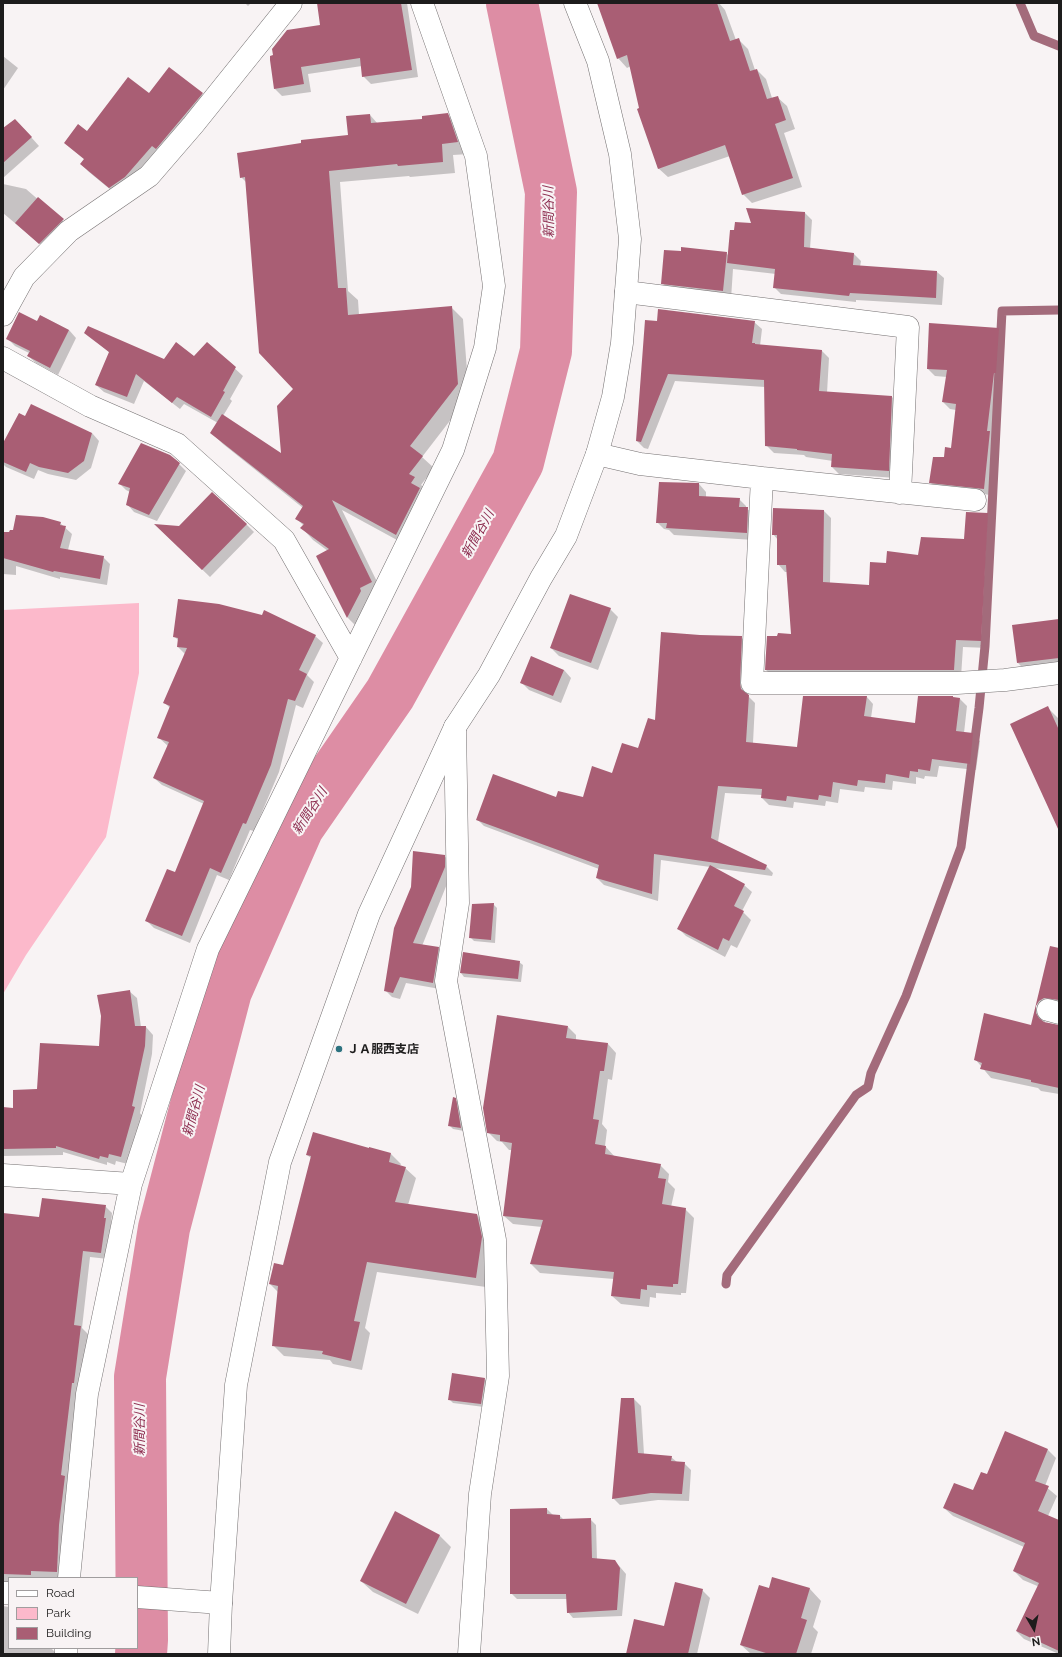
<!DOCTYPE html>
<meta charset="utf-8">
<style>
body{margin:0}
#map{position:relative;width:1062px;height:1657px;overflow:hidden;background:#f8f3f4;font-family:Raleway,sans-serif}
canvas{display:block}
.frame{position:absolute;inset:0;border:4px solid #1d1c1c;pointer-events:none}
.legend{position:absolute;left:8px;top:1577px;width:130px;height:72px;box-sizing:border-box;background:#f8f3f4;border:1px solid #a09d9e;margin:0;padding:5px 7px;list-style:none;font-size:12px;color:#1d1c1c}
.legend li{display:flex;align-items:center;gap:8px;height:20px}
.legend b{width:20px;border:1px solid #a09d9e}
.north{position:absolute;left:1014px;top:1609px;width:40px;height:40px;-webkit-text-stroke:3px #f8f3f4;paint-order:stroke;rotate:171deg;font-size:11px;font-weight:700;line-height:16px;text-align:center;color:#1d1c1c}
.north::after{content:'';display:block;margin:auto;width:14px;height:18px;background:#1d1c1c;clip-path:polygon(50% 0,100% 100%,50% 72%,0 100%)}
</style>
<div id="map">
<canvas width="1062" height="1657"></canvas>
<div class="frame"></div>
<ul class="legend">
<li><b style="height:5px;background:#fff"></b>Road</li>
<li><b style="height:11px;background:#fcb9cb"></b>Park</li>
<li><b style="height:11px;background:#a95e74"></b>Building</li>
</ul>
<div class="north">N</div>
</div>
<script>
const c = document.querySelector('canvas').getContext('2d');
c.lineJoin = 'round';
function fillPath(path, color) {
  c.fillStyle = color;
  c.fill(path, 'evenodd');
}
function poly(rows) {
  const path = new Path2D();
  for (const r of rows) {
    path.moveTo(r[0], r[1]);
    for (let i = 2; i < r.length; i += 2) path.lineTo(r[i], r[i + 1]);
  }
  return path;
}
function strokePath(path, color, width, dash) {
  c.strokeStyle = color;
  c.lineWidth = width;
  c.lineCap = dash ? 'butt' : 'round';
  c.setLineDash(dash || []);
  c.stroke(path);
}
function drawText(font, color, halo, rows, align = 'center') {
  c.font = font + ' Raleway,"Noto Sans JP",sans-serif';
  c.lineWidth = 4;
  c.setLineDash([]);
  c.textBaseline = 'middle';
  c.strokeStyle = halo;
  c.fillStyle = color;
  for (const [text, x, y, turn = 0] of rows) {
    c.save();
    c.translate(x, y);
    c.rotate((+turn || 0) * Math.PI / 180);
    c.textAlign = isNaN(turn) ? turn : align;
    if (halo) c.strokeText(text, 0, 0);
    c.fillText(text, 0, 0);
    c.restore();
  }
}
fillPath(poly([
 [139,603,139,673,106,837,26,955,3,994,3,610]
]), '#fcb9cb');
fillPath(poly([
 [245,3,251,3,248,6],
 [319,3,407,3,418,77,371,84,363,76,362,66,308,74,311,92,282,96,274,88,321,26],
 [598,3,719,3,725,10,736,40,738,39,748,49,755,70,757,70,766,79,772,98,777,97,787,106,795,129,784,133,802,187,752,203,743,194,730,156,668,177,658,168,640,109,631,66,627,68,618,58],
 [3,56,18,68,3,90],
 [202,94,209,101,117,195,89,172,81,164,85,160,65,143,87,132],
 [447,114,459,126,469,154,453,155,455,173,410,177,409,176,340,182,348,291,358,300,359,315,451,307,463,319,469,396,422,457,434,468,421,485,426,489,408,546,342,510,383,594,359,629,348,618,317,556,328,551,313,540,302,528,304,526,296,518,303,508,223,444,212,433,218,423,184,404,180,409,144,381,134,404,104,392,96,385,110,353,85,332,164,360,194,358,207,343,243,376,230,399,232,401,223,416,282,455,294,389,247,183,241,177,349,135,370,115,378,124,423,120],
 [23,128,39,146,3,178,3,130],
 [3,184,26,189,71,228,48,251,3,213],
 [748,210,805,213,812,220,810,249,854,254,861,261,860,267,937,272,944,278,942,305,856,300,856,302,781,294,774,287,776,274,733,269,731,299,670,291,662,283,726,253,728,255,753,225],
 [41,316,69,330,76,338,58,375,36,363,28,356,29,353,15,346,7,338,38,322],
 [658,322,754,322,762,329,760,346,821,350,829,358,827,393,892,397,899,404,896,478,839,474,832,467,833,461,806,457,804,455,774,453,766,445,765,387,675,381,648,449,644,448,637,441],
 [998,329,1005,336,1002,380,1001,380,994,436,997,439,991,495,937,489,930,482,945,458,952,449,956,410,950,409,943,402,947,377,935,376,928,369],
 [25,417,92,433,99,441,91,468,76,480,48,474,38,470,34,479,6,467,3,464,3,449],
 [179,464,186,471,157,521,134,512,127,504,130,492,126,490,119,483],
 [699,484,706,492,706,497,739,499,746,506,746,508,755,515,754,540,674,535,669,530,664,529,657,522],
 [774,509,824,511,831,518,830,584,870,586,887,564,919,556,965,540,987,514,994,522,988,648,963,647,961,677,773,677,766,670,768,637,792,635,787,572,785,572,778,564,778,540,773,534],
 [60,523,72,534,68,550,103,557,110,564,107,585,60,577,60,579,16,566,16,575,3,574,3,533,10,533],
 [246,524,254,532,210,577,157,526,179,527],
 [610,609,618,617,598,670,559,656,551,648],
 [1059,620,1059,668,1027,672,1018,663],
 [315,636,323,643,307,675,314,682,303,708,296,705,279,772,254,831,250,830,229,880,217,875,190,943,154,928,147,921,176,874,204,804,162,785,154,778,168,746,158,737,170,708,165,703,185,654,178,647,179,641,175,637],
 [700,636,741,637,748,644,746,691,747,695,755,703,753,743,798,748,866,696,873,704,871,718,916,724,954,698,960,699,967,706,964,733,973,734,980,741,976,770,939,766,937,777,925,776,924,779,916,777,916,784,893,781,892,790,865,787,864,792,840,789,838,803,826,801,825,806,794,802,793,808,769,805,762,798,762,795,725,793,718,842,766,866,773,873,772,876,714,868,744,885,752,892,742,911,751,920,737,948,731,945,725,957,686,936,678,928,710,867,661,860,658,901,604,885,597,878,599,869,484,826,477,819,557,799,583,798,639,750,656,722],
 [564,670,571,678,561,703,529,690,521,682],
 [1048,708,1059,719,1059,828],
 [444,856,451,862,451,874,422,946,438,948,445,955,440,989,406,983,400,999,392,997,385,990],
 [493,904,497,908,495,943,474,941,470,937],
 [1048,960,1059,963,1059,1007,1045,1016,1045,1023,1059,1026,1059,1094,1041,1091,1038,1088,991,1078,975,1059,1032,1026],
 [519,962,523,965,521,982,464,977,461,973],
 [129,991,137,998,141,1027,146,1027,153,1035,152,1054,140,1113,142,1116,128,1164,116,1161,115,1165,107,1162,107,1165,63,1152,63,1155,3,1156,3,1120,14,1109,99,1047],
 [568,1027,576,1035,576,1040,608,1044,616,1053,612,1080,608,1079,602,1124,607,1130,605,1146,615,1157,660,1165,669,1174,668,1182,675,1189,671,1207,685,1209,694,1218,686,1293,681,1293,681,1295,656,1293,656,1298,650,1297,649,1307,621,1304,612,1296,614,1279,540,1273,531,1264,542,1227,513,1224,504,1216,512,1150,509,1150,502,1142,497,1141,488,1132],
 [454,1099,459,1103,464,1131,453,1129,449,1125],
 [391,1154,401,1164,400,1166,405,1168,416,1178,408,1205,477,1215,487,1225,486,1287,377,1272,365,1328,370,1333,362,1370,333,1364,330,1360,284,1356,273,1345,279,1293,270,1284,284,1266,311,1158,307,1155],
 [105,1206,112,1213,108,1259,90,1257,82,1328,88,1334,64,1578,9,1578,9,1588,3,1590,3,1214,40,1218],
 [485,1379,488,1383,484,1407,453,1403,449,1399],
 [634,1399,641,1406,644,1454,671,1457,677,1462,684,1463,691,1470,689,1501,658,1500,620,1505,613,1498],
 [1048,1450,1056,1458,1045,1486,1057,1496,1048,1516,1059,1521,1059,1595,1023,1580,1014,1571,1024,1547,953,1516,944,1508,973,1492,988,1476],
 [547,1509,553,1515,560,1516,564,1520,590,1519,596,1525,597,1560,615,1561,626,1574,622,1616,573,1618,568,1612,567,1599,517,1599,511,1593],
 [395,1513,440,1536,451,1547,418,1614,373,1592,361,1581],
 [773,1578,810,1589,821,1601,813,1627,818,1632,811,1654,751,1654,741,1645,769,1589],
 [1038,1589,1059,1598,1059,1654,1024,1639,1017,1632],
 [702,1590,710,1598,697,1654,627,1654,665,1627],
 [3,1606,9,1607,9,1648,51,1648,57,1654,3,1654]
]), '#0003');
strokePath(poly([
 [1020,3,1034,36,1059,46],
 [726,1284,727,1275,856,1095,868,1087,871,1073,906,996,961,847,979,708,985,646,1002,311,1059,310]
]), '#a36b7b', 9);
strokePath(poly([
 [141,1654,142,1640,140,1377,164,1228,226,991,298,827,390,694,518,462,546,351,551,192,512,3]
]), '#dd8da4', 52);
fillPath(poly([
 [317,3,401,3,412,70,362,77,360,58,301,67,304,84,274,89,270,60,270,56,273,55,272,49,287,30,320,25],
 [597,3,717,3,730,41,739,38,750,71,757,69,767,99,778,96,786,120,775,124,793,178,742,195,725,145,658,169,637,109,639,108,627,55,617,59],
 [169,67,203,93,156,149,152,146,125,177,109,188,80,164,84,159,64,143,78,124,87,131,128,77,149,93],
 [448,113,458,142,442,144,443,162,398,166,397,164,329,171,338,288,346,288,348,315,452,306,458,384,410,446,423,456,409,474,415,477,411,483,420,488,396,535,332,500,372,582,360,588,361,591,347,618,316,556,329,549,300,528,304,524,295,519,303,506,210,433,222,414,281,453,277,406,293,389,259,353,245,177,240,178,237,153,301,143,301,140,348,135,346,116,370,114,371,123,422,119,422,116],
 [15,119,32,137,3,163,3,128],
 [38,197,64,219,39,244,15,223],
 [746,208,805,212,804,247,854,253,853,265,937,271,936,298,850,293,849,296,773,288,775,269,727,263,730,230,734,230,735,222,751,223],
 [681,247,727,252,723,291,661,284,664,250,681,251],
 [658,309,755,321,752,343,755,343,755,344,822,350,819,391,892,396,889,471,831,467,832,454,797,450,797,449,765,446,764,380,668,374,641,442,636,441,645,320,657,321],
 [19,312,37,321,40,315,69,330,50,368,27,356,30,351,6,339],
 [929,323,999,328,996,373,994,373,987,431,990,431,984,489,929,483,933,457,944,457,945,447,951,448,956,404,942,402,947,370,927,369],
 [88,326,164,359,176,342,194,356,207,342,236,367,223,391,225,392,211,417,177,397,172,403,136,374,127,397,95,385,109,352,84,333],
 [31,404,92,433,84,461,68,473,39,467,30,463,26,472,3,462,3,443,19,413,25,416],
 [141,443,170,455,180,463,149,515,126,505,130,488,118,484],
 [659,482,699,483,699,496,740,498,739,507,748,507,747,533,666,528,667,523,656,523],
 [212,492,247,524,202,570,154,524,179,526],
 [773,508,824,510,823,582,869,585,870,562,886,563,887,551,918,555,921,537,964,539,966,512,988,513,981,641,956,640,954,670,765,670,767,636,777,636,778,633,791,634,786,565,777,565,777,535,772,535],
 [16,515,43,517,61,522,60,525,66,526,60,548,104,556,100,579,54,571,53,572,3,558,3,532,9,532,10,530,13,530],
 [570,594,611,608,591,663,550,648],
 [178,599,219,604,262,615,264,610,316,635,299,670,307,674,295,701,288,699,271,765,246,824,243,823,221,873,210,868,182,936,145,921,167,869,175,872,204,801,153,778,169,742,157,738,170,706,163,703,187,648,177,647,178,638,173,637],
 [1059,619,1059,658,1017,663,1012,625],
 [661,632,700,635,742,636,740,683,741,689,749,695,746,742,797,747,803,696,867,696,864,716,915,723,918,696,953,696,953,697,960,698,956,731,973,733,970,764,932,759,930,771,918,769,918,772,910,771,909,778,886,774,885,783,858,780,857,786,833,782,831,797,819,795,818,800,787,796,786,801,761,798,762,789,718,786,711,838,767,865,765,870,654,854,652,894,596,878,599,865,476,820,493,774,556,797,558,791,583,797,592,766,612,773,622,743,638,748,648,718,655,720],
 [531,656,564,670,553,696,520,683],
 [1048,706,1059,730,1059,831,1010,724],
 [413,851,445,855,445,867,413,943,439,947,433,983,400,977,393,993,384,991,394,928,411,887],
 [710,865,745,884,734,906,744,911,729,941,723,938,718,950,677,929],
 [494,903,491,940,469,938,472,904],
 [1050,946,1059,948,1059,1000,1044,998,1039,1001,1036,1006,1036,1013,1039,1018,1044,1022,1059,1025,1059,1088,1031,1082,1031,1080,980,1069,982,1063,974,1060,984,1013,1031,1025],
 [463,952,520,961,518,979,460,973],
 [130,990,135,1026,146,1026,145,1046,132,1106,135,1107,121,1157,109,1154,108,1158,100,1156,99,1159,56,1146,56,1148,3,1149,3,1107,13,1108,13,1090,37,1089,40,1043,99,1046,101,1016,97,995],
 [497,1015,568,1026,566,1038,608,1043,604,1071,600,1071,593,1119,599,1120,595,1144,606,1146,605,1154,661,1164,658,1178,666,1179,662,1204,686,1208,678,1284,673,1284,673,1287,647,1285,647,1290,641,1289,640,1299,611,1296,614,1272,530,1264,543,1220,503,1216,512,1143,500,1141,500,1135,487,1133,483,1108],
 [453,1097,456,1098,461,1128,448,1126],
 [313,1132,369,1148,369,1147,391,1153,389,1162,406,1167,395,1202,477,1214,482,1237,476,1278,367,1262,354,1321,360,1322,351,1361,322,1354,323,1351,272,1346,278,1286,269,1284,274,1263,283,1265,311,1156,306,1155],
 [42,1198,106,1205,104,1218,106,1218,101,1253,83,1251,74,1325,81,1326,74,1383,72,1383,61,1475,65,1476,59,1525,57,1572,31,1571,31,1575,3,1574,3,1213,39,1217],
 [452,1373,485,1378,481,1404,448,1400],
 [621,1398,634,1398,638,1453,672,1456,671,1461,685,1462,682,1494,651,1493,612,1499],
 [1005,1431,1048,1449,1035,1481,1049,1486,1038,1511,1059,1520,1059,1651,1016,1631,1039,1583,1013,1571,1025,1543,943,1508,954,1483,973,1490,981,1472,987,1474],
 [547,1508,547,1514,560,1515,560,1519,591,1518,592,1558,615,1560,620,1568,617,1610,567,1613,566,1594,510,1594,510,1509],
 [395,1511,440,1535,406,1604,360,1581],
 [772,1577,810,1588,801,1618,807,1620,796,1654,769,1654,740,1645,759,1585,769,1588],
 [675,1582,703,1589,688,1654,626,1654,634,1619,664,1626]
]), '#a95e74');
const minor = poly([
 [626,292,908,327,900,493],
 [3,315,24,277,69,231,149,176,193,125,291,3],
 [3,358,90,406,177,444,284,540,351,658],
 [597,454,640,464,762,478,752,683,957,683,1005,680,1059,673],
 [762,478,975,500],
 [455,727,458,903,446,981,495,1240,498,1376,480,1494,469,1654],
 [1048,1010,1059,1013],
 [3,1175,131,1184],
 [69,1578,87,1394,131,1184,208,949,453,450,485,348,494,286,476,156,422,3],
 [3,1593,9,1593],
 [137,1597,221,1603],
 [66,1654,66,1648]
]);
const tertiary = poly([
 [219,1654,221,1603,236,1385,280,1162,369,914,455,727,489,675,541,578,566,536,597,454,613,397,622,343,630,239,620,154,598,61,575,3]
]);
strokePath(minor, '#747071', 23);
strokePath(tertiary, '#747071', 23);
strokePath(minor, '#fff', 22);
strokePath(tertiary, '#fff', 22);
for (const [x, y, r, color] of [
 [339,1049,4,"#2c727f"]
]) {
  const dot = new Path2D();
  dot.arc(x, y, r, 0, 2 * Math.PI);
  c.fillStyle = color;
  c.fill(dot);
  strokePath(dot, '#f8f3f4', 1.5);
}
drawText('bold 12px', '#1d1c1c', '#f8f3f4', [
 ["ＪＡ服西支店",347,1049]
], 'left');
drawText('italic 13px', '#8e3052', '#f8f3f4', [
 ["新間谷川",549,212,-91],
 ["新間谷川",478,534,-61],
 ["新間谷川",310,811,-57],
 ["新間谷川",194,1111,-75],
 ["新間谷川",140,1430,-90]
]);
</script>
